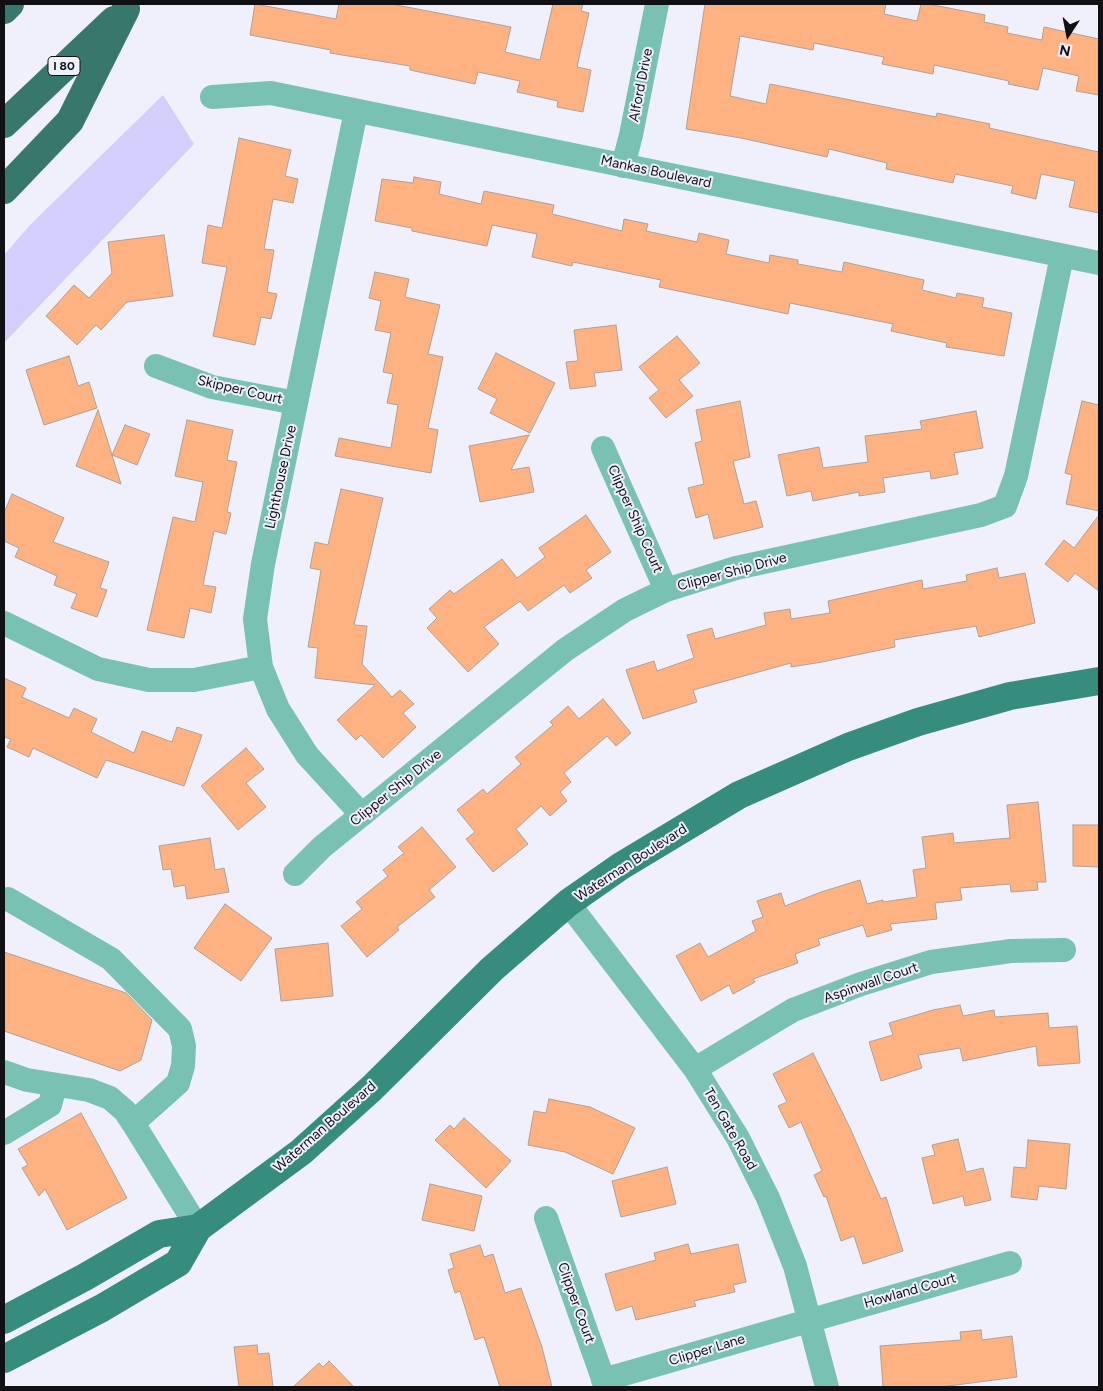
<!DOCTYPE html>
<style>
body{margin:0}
#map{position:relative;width:1103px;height:1391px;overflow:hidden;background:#f0effc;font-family:Figtree,sans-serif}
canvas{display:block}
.frame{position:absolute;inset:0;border:5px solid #111014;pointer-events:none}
.north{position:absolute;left:1043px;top:10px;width:50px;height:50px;-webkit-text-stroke:4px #f0effc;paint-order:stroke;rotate:191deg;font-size:14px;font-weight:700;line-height:20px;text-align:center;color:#111014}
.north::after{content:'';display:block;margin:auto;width:18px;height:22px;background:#111014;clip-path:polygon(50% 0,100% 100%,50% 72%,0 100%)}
</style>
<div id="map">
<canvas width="1103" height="1391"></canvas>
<div class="frame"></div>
<div class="north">N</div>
</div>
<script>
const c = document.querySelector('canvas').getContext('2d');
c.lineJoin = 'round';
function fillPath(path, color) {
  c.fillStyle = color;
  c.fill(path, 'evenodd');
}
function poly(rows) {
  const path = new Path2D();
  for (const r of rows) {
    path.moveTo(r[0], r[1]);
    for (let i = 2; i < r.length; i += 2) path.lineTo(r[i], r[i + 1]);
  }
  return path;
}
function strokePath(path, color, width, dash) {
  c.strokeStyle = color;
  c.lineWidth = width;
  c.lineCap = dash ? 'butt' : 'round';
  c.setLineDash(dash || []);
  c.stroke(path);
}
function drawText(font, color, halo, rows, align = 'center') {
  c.font = font + ' Figtree,sans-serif';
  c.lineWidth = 4;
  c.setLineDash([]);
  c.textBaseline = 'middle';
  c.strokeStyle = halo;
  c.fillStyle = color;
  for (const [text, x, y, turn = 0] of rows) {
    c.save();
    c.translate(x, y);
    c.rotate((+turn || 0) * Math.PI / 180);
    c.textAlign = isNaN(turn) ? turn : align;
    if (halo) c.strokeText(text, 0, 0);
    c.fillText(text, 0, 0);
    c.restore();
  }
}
fillPath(poly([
 [163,95,194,144,4,343,4,255,30,225]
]), '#d3cefb');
const building = poly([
 [255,4,336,19,339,4,391,4,480,21,511,27,505,52,540,60,553,4,583,4,581,11,589,13,577,67,591,70,583,112,557,107,558,101,517,92,520,81,478,72,475,84,410,70,410,66,330,53,331,50,250,35,255,4],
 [705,4,886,4,884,14,917,21,921,4,928,4,985,15,984,22,1008,27,1007,33,1042,40,1044,27,1099,39,1099,95,1076,91,1079,76,1043,68,1038,90,1008,84,1009,81,934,65,933,74,882,64,884,57,814,43,813,50,740,36,730,96,766,104,770,84,936,117,937,113,990,124,989,128,1099,152,1099,213,1069,207,1075,181,1041,174,1036,199,1011,193,1013,186,955,174,953,183,886,169,887,163,829,149,827,157,741,138,686,129,705,4],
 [239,138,291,150,285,176,298,179,293,203,273,199,264,249,274,250,267,292,277,294,271,319,261,317,255,345,213,336,227,267,202,263,208,225,222,228,239,138],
 [414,177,441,182,439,194,481,204,484,191,554,205,552,214,622,231,624,219,648,224,646,231,697,242,699,233,729,240,726,254,769,263,770,255,798,260,798,264,842,272,844,262,924,280,922,290,956,298,957,293,984,298,982,307,1012,313,1004,356,946,347,947,343,891,331,893,324,790,303,788,314,659,287,661,280,573,262,572,266,532,257,537,234,492,225,487,246,412,231,412,228,375,221,382,179,413,183,414,177],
 [164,235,173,296,127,302,101,330,96,325,77,345,46,316,74,285,89,298,112,273,108,242,164,235],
 [375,272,409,279,405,297,440,305,428,354,443,357,428,428,438,430,431,473,335,456,339,438,391,448,398,405,387,403,393,374,383,372,391,333,375,330,381,301,369,298,375,272],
 [616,325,622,370,594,373,596,386,570,389,566,362,578,361,574,330,616,325],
 [677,336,700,363,679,380,693,396,666,418,649,398,659,390,639,367,677,336],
 [496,353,555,383,530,433,490,413,497,399,478,389,496,353],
 [69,356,78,386,89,382,97,408,44,425,26,370,69,356],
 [740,401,750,457,733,461,744,504,756,501,763,527,714,539,708,514,696,518,688,488,704,484,695,443,702,441,696,410,740,401],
 [1082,401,1099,405,1099,511,1066,504,1072,475,1065,473,1082,401],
 [98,410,121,484,76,466,98,410],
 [976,411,983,448,954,453,958,474,931,479,930,471,883,478,885,492,859,496,859,492,813,501,811,491,787,496,778,455,819,447,823,468,868,462,865,436,922,429,920,421,976,411],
 [187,420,233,430,227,460,237,462,227,512,231,513,226,534,214,531,203,585,216,587,211,613,190,608,184,638,147,630,173,517,195,522,203,482,175,476,187,420],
 [125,425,150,434,137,465,112,455,125,425],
 [529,435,511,470,529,467,534,492,480,502,469,446,529,435],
 [341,489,383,498,354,625,367,626,362,664,392,697,400,690,414,704,403,713,416,727,383,758,361,735,356,740,337,720,375,685,315,678,318,648,308,647,321,570,310,568,315,542,328,545,341,489],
 [12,494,64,518,53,542,109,562,100,588,107,590,97,617,71,608,77,594,54,585,57,576,15,557,19,548,4,541,4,513,12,494],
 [586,515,611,552,586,570,592,578,570,593,564,585,528,611,520,601,484,627,499,644,468,672,427,628,437,618,429,609,450,590,454,594,502,559,517,578,545,557,539,548,586,515],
 [1099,515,1099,591,1075,573,1068,582,1045,564,1064,540,1074,548,1099,515],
 [997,568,999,578,1025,573,1035,623,979,637,976,626,894,640,895,647,822,662,791,667,791,663,693,690,697,702,643,719,626,670,654,661,657,671,694,658,687,635,712,628,715,639,766,625,764,613,790,609,791,619,830,613,828,601,922,580,923,589,967,581,966,575,997,568],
 [4,678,26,688,22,697,69,718,74,708,97,719,91,732,134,753,142,731,172,742,177,727,202,735,184,786,106,760,97,778,33,748,29,757,7,747,11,739,4,737,4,678],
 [603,699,631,733,616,746,607,736,564,773,571,782,560,792,567,801,550,816,541,806,516,829,528,844,493,872,466,839,475,832,457,810,483,789,487,794,521,764,515,757,553,725,550,722,568,706,579,719,603,699],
 [246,748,264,769,246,783,266,807,238,830,201,786,246,748],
 [1038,802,1046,882,1037,882,1038,890,1011,892,1010,884,960,888,962,900,935,903,937,919,890,924,892,930,867,937,863,925,818,939,820,945,795,954,798,963,753,979,755,982,733,994,729,985,701,1001,676,956,700,943,708,957,756,931,752,921,763,917,757,901,781,893,785,906,821,892,860,880,867,904,883,900,883,902,917,897,913,870,926,868,922,837,953,833,954,843,1010,838,1007,805,1038,802],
 [1073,825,1099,825,1099,867,1073,866,1073,825],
 [422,827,456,867,429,890,435,897,397,927,399,930,367,957,341,926,362,909,356,902,388,876,383,870,404,853,398,847,422,827],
 [210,838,215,870,224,868,229,892,187,899,185,885,174,887,171,869,163,870,159,846,210,838],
 [225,904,272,938,241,981,194,948,225,904],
 [328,943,333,996,281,1001,275,949,328,943],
 [4,952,126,993,152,1020,141,1060,120,1071,4,1031,4,952],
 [960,1005,963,1016,994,1010,995,1017,1048,1013,1049,1028,1077,1026,1080,1063,1038,1066,1036,1046,963,1061,960,1048,918,1055,922,1068,881,1081,869,1042,893,1035,889,1023,933,1010,960,1005],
 [813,1053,850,1128,881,1199,886,1197,903,1251,863,1264,854,1236,841,1241,826,1196,824,1197,814,1175,822,1171,801,1122,789,1128,778,1106,787,1102,773,1074,813,1053],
 [549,1099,590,1107,635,1128,613,1174,565,1152,528,1145,534,1111,546,1113,549,1099],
 [81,1113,127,1198,67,1230,45,1189,39,1196,22,1168,28,1165,18,1149,81,1113],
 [464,1118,511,1161,486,1188,435,1140,450,1125,454,1129,464,1118],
 [958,1139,966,1172,983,1168,991,1200,965,1206,963,1196,933,1204,922,1158,935,1155,932,1145,958,1139],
 [1028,1140,1070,1144,1066,1189,1039,1186,1037,1200,1011,1197,1014,1167,1026,1168,1028,1140],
 [667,1167,676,1204,621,1217,612,1181,667,1167],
 [430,1184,482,1196,474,1231,422,1220,430,1184],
 [688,1244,691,1254,738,1244,746,1282,733,1285,735,1292,694,1301,696,1306,636,1320,632,1306,616,1311,605,1274,656,1260,654,1253,688,1244],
 [480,1245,484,1257,493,1254,505,1293,521,1288,542,1347,552,1387,500,1387,484,1337,475,1340,460,1291,455,1293,448,1270,454,1268,450,1254,480,1245],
 [981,1330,982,1340,1012,1336,1017,1377,941,1387,883,1387,880,1346,961,1340,960,1332,981,1330],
 [257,1345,258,1354,269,1353,273,1387,239,1387,234,1347,257,1345],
 [329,1361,354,1387,293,1387,319,1363,323,1367,329,1361]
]);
fillPath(building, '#feb282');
strokePath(building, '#aca19a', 1);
strokePath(poly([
 [212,97,271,93,1099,263],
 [356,111,263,564,255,619,261,667,278,709,307,755,362,815],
 [623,166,631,135,657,4],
 [156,366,212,387,296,403],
 [603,448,666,590],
 [4,623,98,669,149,680,194,680,261,667],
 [295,874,322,847,565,650,625,610,666,590,736,568,981,515,1005,506,1016,476,1062,256],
 [8,899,111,959,180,1029,184,1046,183,1066,178,1083,133,1123],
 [568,903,695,1069,738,1138,768,1198,795,1266,827,1387],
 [695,1069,793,1010,861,984,931,962,1011,951,1064,950],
 [4,1072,27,1080,89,1090,110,1098,125,1111,133,1123,198,1228],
 [4,1133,50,1105,55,1085],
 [546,1218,606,1387],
 [603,1380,1010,1263]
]), '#79c2b3', 24);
strokePath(poly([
 [4,1320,85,1277,159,1234,198,1228],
 [4,1359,102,1308,178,1263,198,1228,301,1152,372,1088,492,969,568,903,621,866,739,795,848,747,918,722,1010,696,1099,681]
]), '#368d7e', 28);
strokePath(poly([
 [4,10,10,4],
 [4,124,114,20],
 [4,190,70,121,126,9]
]), '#38776b', 28);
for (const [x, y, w] of [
 [64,66,32]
]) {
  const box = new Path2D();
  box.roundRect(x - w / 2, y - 9.5, w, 19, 4);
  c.fillStyle = '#f0effc';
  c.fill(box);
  strokePath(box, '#111014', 1);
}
drawText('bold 12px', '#111014', null, [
 ["I 80",64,66]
]);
drawText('14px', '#111014', '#f0effc', [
 ["Alford Drive",641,85,-79],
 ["Mankas Boulevard",656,172,12],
 ["Skipper Court",240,390,13],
 ["Lighthouse Drive",281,477,-78],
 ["Clipper Ship Court",635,519,66],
 ["Clipper Ship Drive",732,572,-15],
 ["Clipper Ship Drive",396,788,-39],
 ["Waterman Boulevard",631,863,-33],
 ["Aspinwall Court",871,983,-19],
 ["Waterman Boulevard",325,1127,-41],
 ["Ten Gate Road",730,1129,60],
 ["Howland Court",910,1291,-16],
 ["Clipper Court",576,1303,70],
 ["Clipper Lane",707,1350,-17]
]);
</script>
